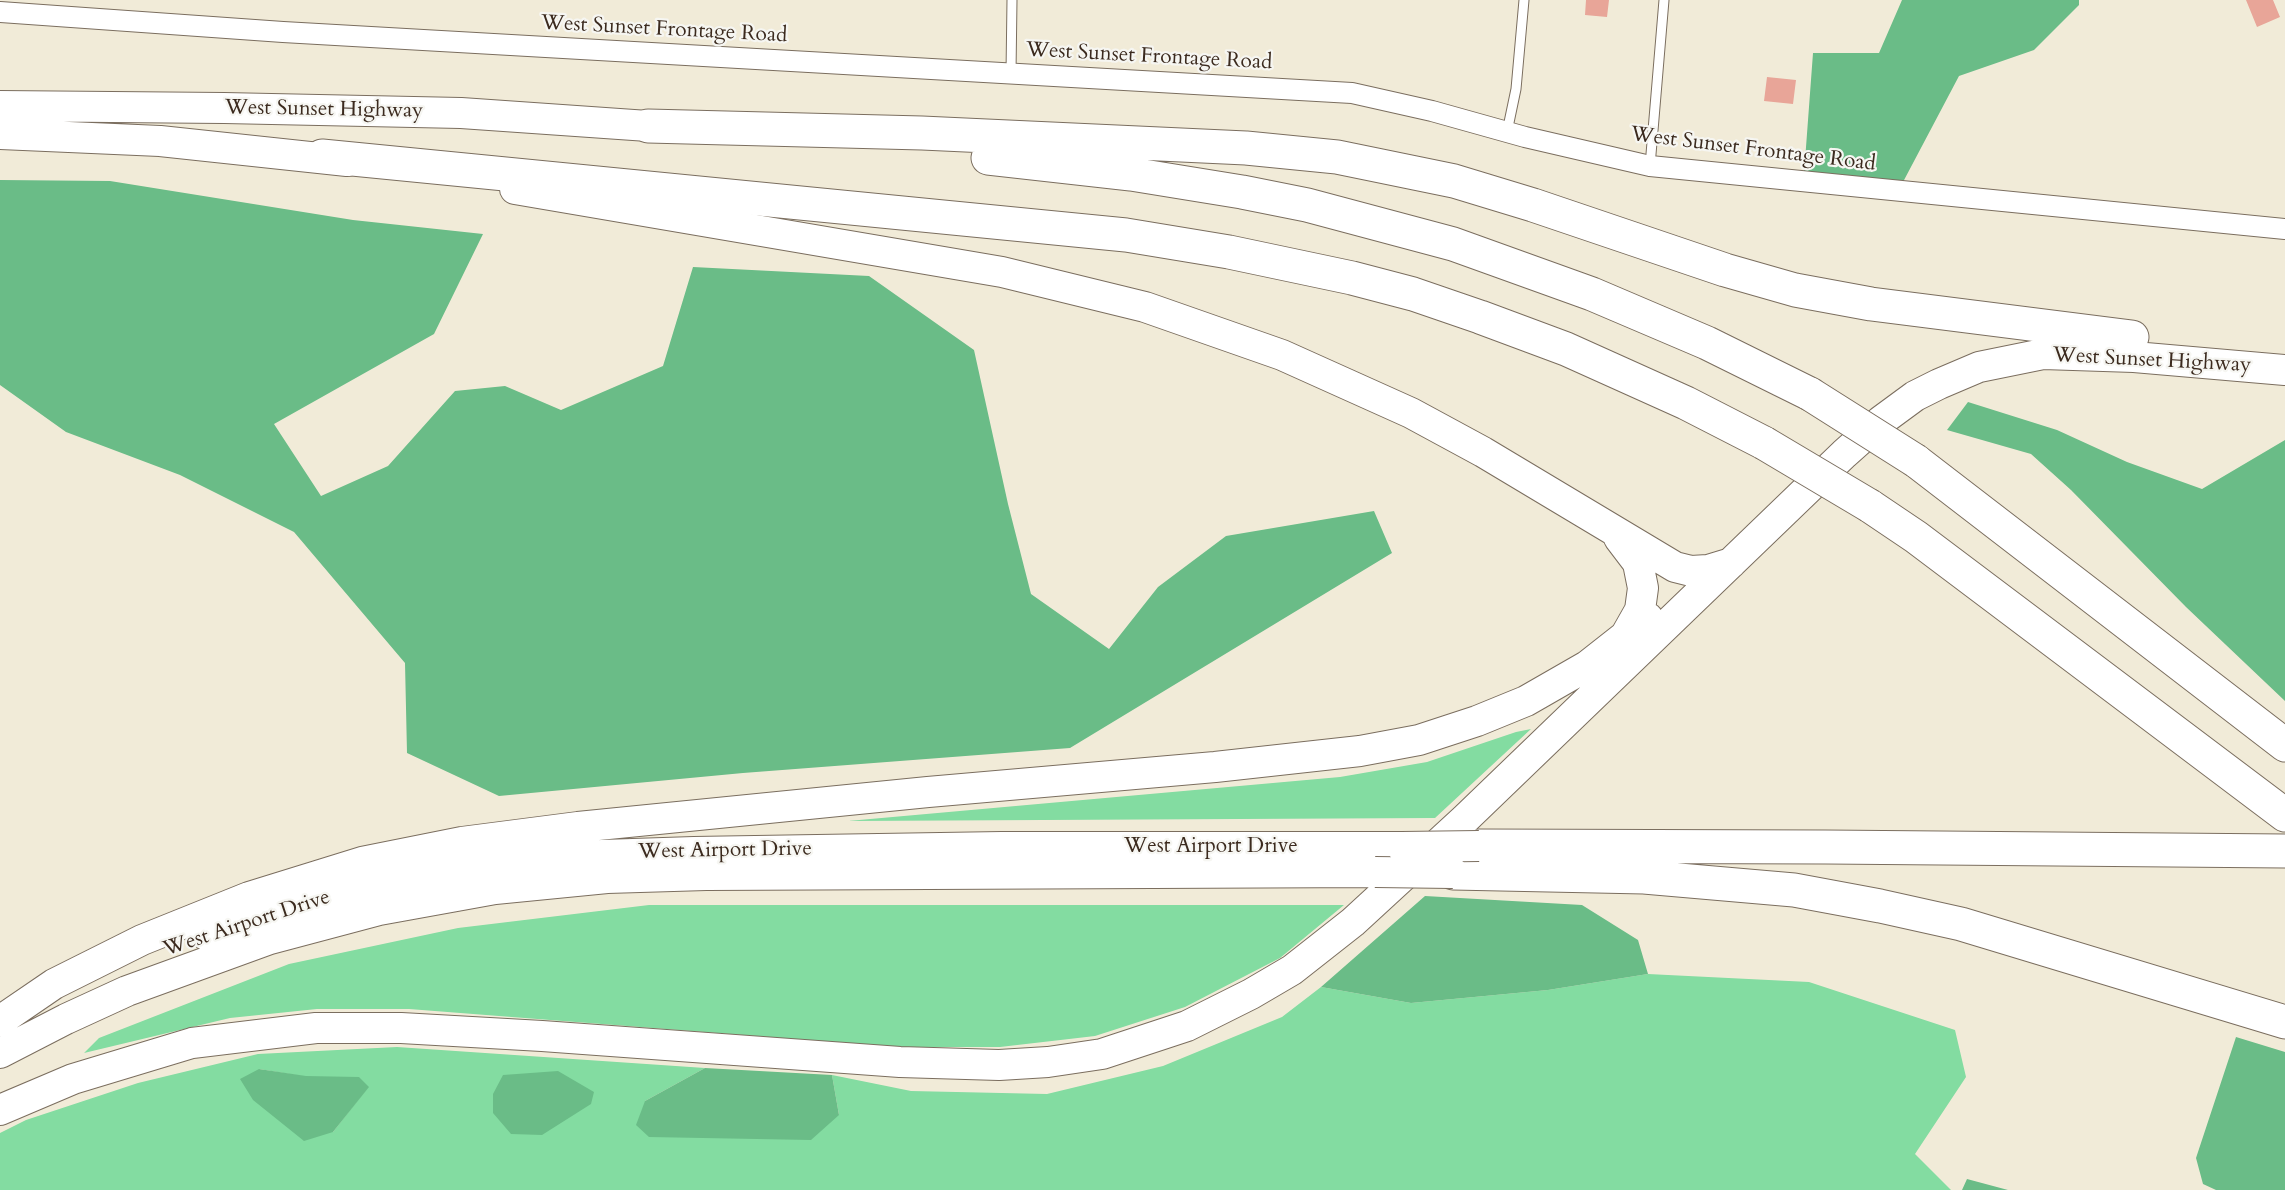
<!DOCTYPE html>
<style>
body{margin:0}
canvas{display:block;background:#f1ebd8}
</style>
<canvas width="2285" height="1190"></canvas>
<script>
const c = document.querySelector('canvas').getContext('2d');
c.lineJoin = 'round';
function fillPath(path, color) {
  c.fillStyle = color;
  c.fill(path, 'evenodd');
}
function poly(rows) {
  const path = new Path2D();
  for (const r of rows) {
    path.moveTo(r[0], r[1]);
    for (let i = 2; i < r.length; i += 2) path.lineTo(r[i], r[i + 1]);
  }
  return path;
}
function strokePath(path, color, width, dash) {
  c.strokeStyle = color;
  c.lineWidth = width;
  c.lineCap = dash ? 'butt' : 'round';
  c.setLineDash(dash || []);
  c.stroke(path);
}
function drawText(font, color, halo, rows, align = 'center') {
  c.font = font + ' Cardo,serif';
  c.lineWidth = 4.5;
  c.setLineDash([]);
  c.textBaseline = 'middle';
  c.strokeStyle = halo;
  c.fillStyle = color;
  for (const [text, x, y, turn = 0] of rows) {
    c.save();
    c.translate(x, y);
    c.rotate((+turn || 0) * Math.PI / 180);
    c.textAlign = isNaN(turn) ? turn : align;
    if (halo) c.strokeText(text, 0, 0);
    c.fillText(text, 0, 0);
    c.restore();
  }
}
fillPath(poly([
 [1531,729,1435,818,848,821,1340,777,1427,762,1516,732],
 [649,905,1344,905,1280,958,1185,1007,1095,1036,1000,1047,897,1047,409,1009,317,1009,230,1018,84,1053,99,1038,289,964,458,928],
 [1648,974,1809,982,1955,1030,1966,1077,1915,1154,1951,1190,0,1190,0,1133,26,1120,138,1083,258,1054,397,1047,705,1068,645,1101,839,1115,832,1075,911,1091,1047,1094,1163,1066,1282,1017,1321,987,1411,1003,1548,990],
 [259,1069,368,1087,333,1132]
]), '#83dca1');
fillPath(poly([
 [1902,0,2079,0,2079,5,2034,50,1959,76,1903,182,1804,174,1813,53,1879,53],
 [0,180,110,181,353,220,483,234,434,334,274,424,321,496,388,466,455,391,505,386,561,410,663,366,693,267,869,276,974,350,1008,504,1031,594,1109,649,1158,587,1226,536,1374,511,1392,553,1070,748,743,773,499,796,407,753,405,663,294,532,180,475,66,432,0,385],
 [1968,402,2057,430,2127,462,2202,489,2285,440,2285,701,2186,607,2071,490,2031,454,1947,430],
 [1425,896,1582,905,1638,940,1648,974,1548,990,1411,1003,1321,987],
 [2236,1037,2285,1052,2285,1190,2216,1190,2203,1184,2196,1158],
 [705,1068,832,1075,839,1115,811,1140,649,1137,636,1125,645,1101],
 [259,1069,306,1076,359,1077,369,1087,333,1132,304,1141,253,1100,240,1079],
 [558,1071,594,1092,591,1104,542,1135,511,1134,493,1113,493,1094,503,1075],
 [1967,1179,2008,1190,1962,1190]
]), '#6abc87');
fillPath(poly([
 [1586,0,1609,0,1607,17,1585,15],
 [2246,0,2273,0,2280,17,2257,27],
 [1767,77,1796,80,1793,104,1764,101]
]), '#e8a598');
const lane = poly([
 [1011,73,1012,0],
 [1507,132,1516,89,1524,0],
 [1650,166,1664,0]
]);
const street = poly([
 [0,12,283,32,1352,93,1432,111,1525,137,1650,166,2285,229]
]);
const primary = poly([
 [0,106,224,108,461,113,648,126],
 [0,134,160,141,347,161],
 [515,189,1002,272,1145,307,1282,355,1411,413,1483,452,1675,567,1691,571,1708,570,1731,563],
 [1619,538,1638,563,1643,588,1640,610,1627,633],
 [206,935,301,905,405,880,461,869,572,856,694,852,1002,847,1402,847],
 [0,1021,54,984,142,940,249,897,362,862,462,842,578,827,928,792,1215,767,1360,751,1419,740,1477,721,1526,701,1587,666,1648,618],
 [0,1053,66,1019,127,991,270,939,379,910,495,889,607,878,706,875,1375,872],
 [0,1110,73,1079,192,1043,316,1028,401,1028,542,1036,900,1062,999,1065,1048,1062,1102,1054,1187,1026,1251,994,1292,970,1353,922,1465,819,1844,454,1881,421,1915,396,1939,384,1979,367,2043,354,2134,357,2285,370]
]);
const highway = poly([
 [648,126,922,133,1246,148,1337,157,1454,181,1533,205,1725,270,1795,290,1871,304,2132,337],
 [322,156,1126,235,1229,252,1352,278,1413,294,1480,317,1566,349,1686,403,1764,443],
 [988,158,1131,174,1242,192,1307,205,1453,244,1592,294,1707,343,1810,394],
 [1916,461,2285,745],
 [1870,506,1916,537,2285,815],
 [1479,846,1826,847,2285,851],
 [1453,873,1644,877,1794,890,1880,906,1961,924,2285,1022]
]);
strokePath(lane, '#7b6e5f', 11);
strokePath(street, '#7b6e5f', 22);
strokePath(primary, '#7b6e5f', 32);
strokePath(highway, '#7b6e5f', 35);
strokePath(lane, '#fff', 9);
strokePath(street, '#fff', 20);
strokePath(primary, '#fff', 30);
strokePath(highway, '#fff', 33);
const primaryBridge = poly([
 [1402,847,1479,846],
 [1375,872,1453,873]
]);
const highwayBridge = poly([
 [1810,394,1916,461],
 [1764,443,1870,506]
]);
strokePath(primaryBridge, '#7b6e5f', 32, []);
strokePath(highwayBridge, '#7b6e5f', 35, []);
strokePath(primaryBridge, '#fff', 30);
strokePath(highwayBridge, '#fff', 33);
drawText('21px', '#3b2a1e', '#f6f6f2', [
 ["West Sunset Frontage Road",664,30,3],
 ["West Sunset Frontage Road",1149,57,3],
 ["West Sunset Highway",324,110,1],
 ["West Sunset Frontage Road",1753,150,7],
 ["West Sunset Highway",2152,361,3],
 ["West Airport Drive",1211,847],
 ["West Airport Drive",725,851,-1],
 ["West Airport Drive",247,924,-18]
]);
</script>
